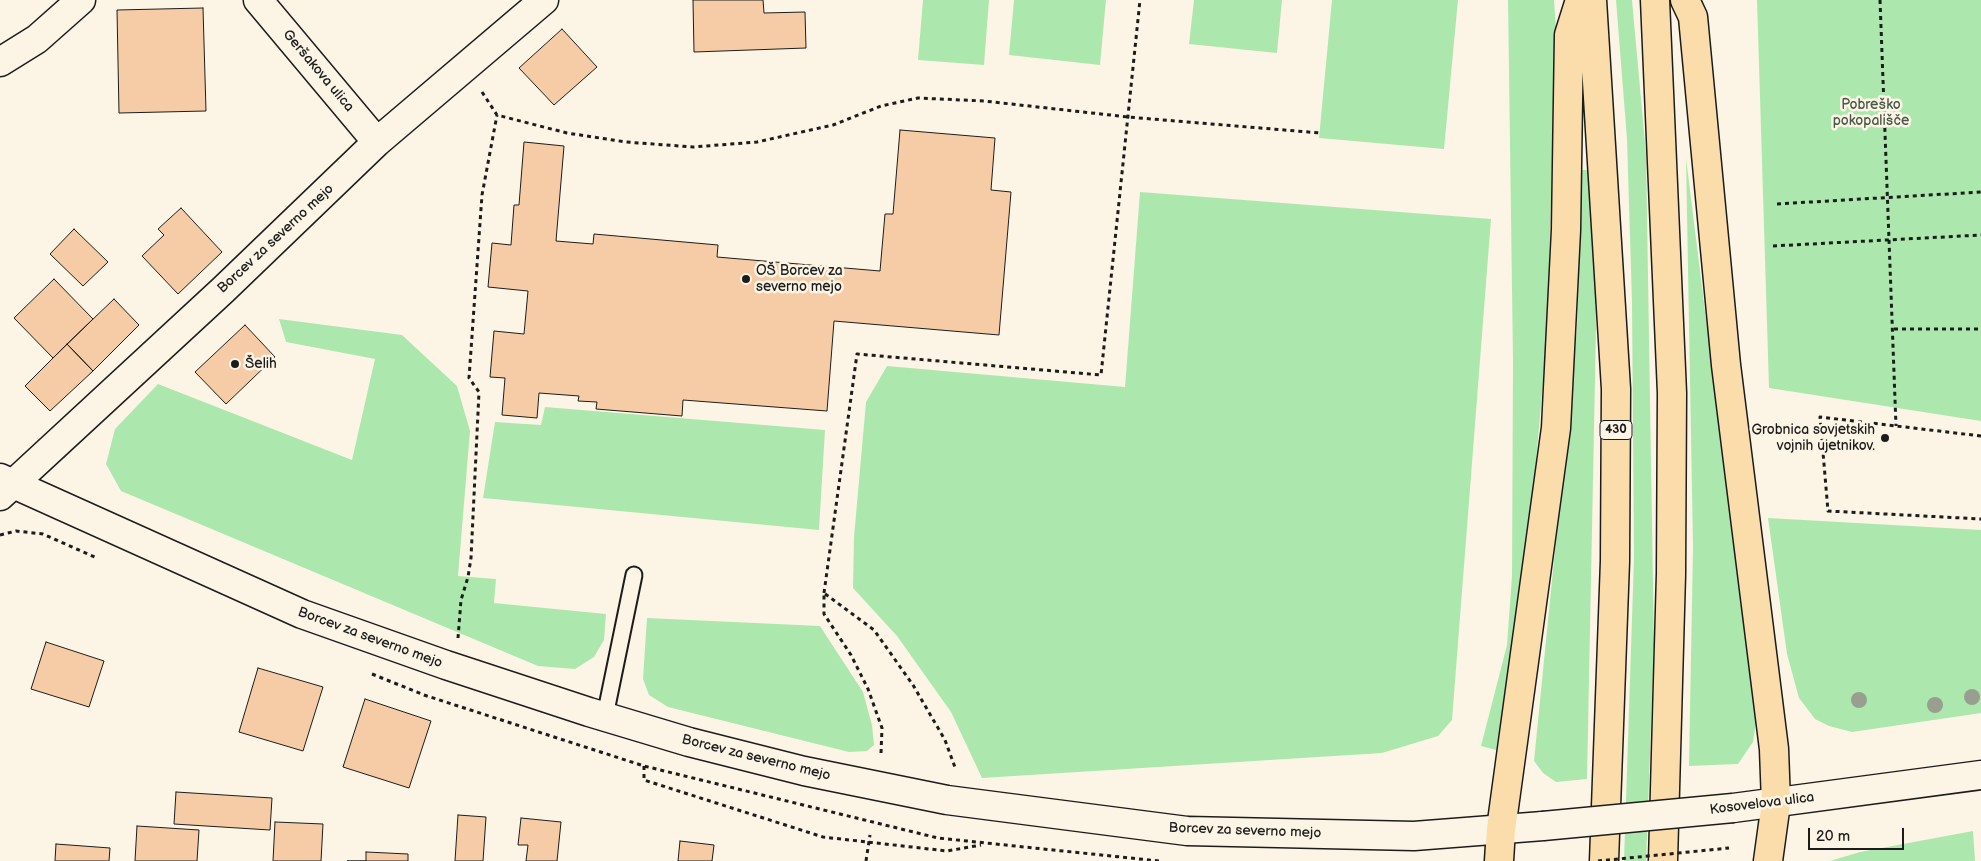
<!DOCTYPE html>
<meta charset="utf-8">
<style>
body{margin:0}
#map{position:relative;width:1981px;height:861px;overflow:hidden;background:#fcf5e5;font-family:"Balsamiq Sans",sans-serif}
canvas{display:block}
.scale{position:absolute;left:1808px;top:828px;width:96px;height:22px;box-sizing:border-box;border:2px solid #1c1c1c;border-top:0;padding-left:6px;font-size:15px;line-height:18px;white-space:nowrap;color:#1c1c1c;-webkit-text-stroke:4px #fcf5e5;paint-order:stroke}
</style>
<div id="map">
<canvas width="1981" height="861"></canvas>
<div class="scale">20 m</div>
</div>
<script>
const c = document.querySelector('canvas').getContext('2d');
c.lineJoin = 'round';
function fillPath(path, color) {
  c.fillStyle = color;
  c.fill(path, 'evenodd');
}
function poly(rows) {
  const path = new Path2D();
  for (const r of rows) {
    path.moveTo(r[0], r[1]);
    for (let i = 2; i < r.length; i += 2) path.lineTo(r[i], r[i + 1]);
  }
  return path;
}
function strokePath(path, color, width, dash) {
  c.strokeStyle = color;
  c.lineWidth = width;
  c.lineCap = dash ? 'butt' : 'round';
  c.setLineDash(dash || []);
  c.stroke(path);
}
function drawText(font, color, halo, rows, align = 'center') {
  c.font = font + ' "Balsamiq Sans",sans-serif';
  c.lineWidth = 5;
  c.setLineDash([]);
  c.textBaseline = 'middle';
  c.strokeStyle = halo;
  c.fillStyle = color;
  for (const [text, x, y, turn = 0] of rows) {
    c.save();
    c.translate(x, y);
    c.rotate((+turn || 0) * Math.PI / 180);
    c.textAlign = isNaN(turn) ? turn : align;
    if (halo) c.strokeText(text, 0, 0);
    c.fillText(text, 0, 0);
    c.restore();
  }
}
fillPath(poly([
 [923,0,989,0,984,65,918,60],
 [1014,0,1106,0,1100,65,1009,55],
 [1194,0,1282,0,1277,53,1189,44],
 [1332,0,1458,0,1444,149,1319,138],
 [1508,0,1554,0,1556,29,1547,337,1533,495,1500,751,1481,746,1507,645,1512,576,1513,362],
 [1616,0,1632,0,1646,154,1654,645,1646,861,1624,861,1634,558,1632,302,1627,139],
 [1757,0,1981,0,1981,421,1769,388],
 [1686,158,1756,722,1753,742,1738,764,1689,766,1693,547],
 [1582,170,1593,170,1596,329,1587,779,1556,782,1543,773,1534,761,1577,329],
 [1140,192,1491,219,1452,720,1438,736,1382,753,982,778,951,712,897,636,853,588,854,537,866,402,887,366,1125,387],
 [279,319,402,335,457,386,470,431,458,576,496,579,494,603,606,614,604,640,594,657,575,669,538,666,121,491,106,464,115,429,158,384,352,460,375,359,286,342],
 [545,407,825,430,819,530,483,498,495,422,541,425],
 [1768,518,1981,530,1981,713,1852,732,1829,726,1815,719,1799,698,1787,654],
 [647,618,820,626,863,692,872,725,874,745,867,751,849,752,668,707,649,695,643,679],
 [1973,831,1975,861,1830,861,1860,852]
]), '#ace8ad');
const building = poly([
 [693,0,763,0,764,13,805,12,806,48,694,52,693,0],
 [203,8,206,111,119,113,117,10,203,8],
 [562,29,597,67,554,105,519,68,562,29],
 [900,130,995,138,991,190,1011,192,999,335,834,321,827,411,683,400,682,416,596,409,597,402,578,401,579,396,539,393,537,418,502,415,505,378,490,377,494,331,524,334,528,291,488,287,492,243,511,245,514,205,519,205,524,142,564,146,556,241,593,244,594,234,718,245,717,257,880,271,885,214,893,214,900,130],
 [181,208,222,252,178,294,142,256,164,235,158,229,181,208],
 [74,229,108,262,83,286,50,254,74,229],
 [54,279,93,319,53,358,14,318,54,279],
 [114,299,139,325,93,371,67,344,114,299],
 [245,325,275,357,226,404,195,372,245,325],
 [67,344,93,371,50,411,25,386,67,344],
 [46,642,104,661,89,707,31,689,46,642],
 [258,668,323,687,303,751,239,732,258,668],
 [365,699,431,721,409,788,343,767,365,699],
 [176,792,272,798,270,830,174,824,176,792],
 [458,815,486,817,483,861,455,861,458,815],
 [521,818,561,822,557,861,526,861,528,845,518,845,521,818],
 [275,822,323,824,321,861,273,861,275,822],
 [137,826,199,830,197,861,135,861,137,826],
 [680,841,714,845,712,861,678,861,680,841],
 [56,844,110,848,109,861,55,861,56,844],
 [366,852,408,854,408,861,347,861,366,861,366,852]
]);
fillPath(building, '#f6cca6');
strokePath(building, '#1c1c1c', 1);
const service = poly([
 [605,716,634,575]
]);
const minor = poly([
 [258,0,377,142],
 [0,62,37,39,81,0],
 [0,496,223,290,377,142,544,0]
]);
const tertiary = poly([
 [0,478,302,614,446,665,589,712,689,742,804,771,947,800,1187,831,1414,836,1543,826],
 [1733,808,1981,775]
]);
const trunk = poly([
 [1592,0,1616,389,1615,561,1604,861],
 [1655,0,1672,393,1671,574,1663,861],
 [1685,0,1693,17,1726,365,1774,749,1776,803,1768,861],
 [1499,861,1501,829,1556,428,1566,230,1569,35,1580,0]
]);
strokePath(service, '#1c1c1c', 19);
strokePath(minor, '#1c1c1c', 31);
strokePath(tertiary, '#1c1c1c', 31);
strokePath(trunk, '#1c1c1c', 31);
strokePath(poly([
 [1880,0,1896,426],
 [482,92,497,115,567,133,626,142,693,147,757,142,833,125,881,106,918,98,984,101,1128,117,1320,133],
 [1777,204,1981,192],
 [1773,246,1981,235],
 [1894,329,1981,329],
 [1981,436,1820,417,1828,511,1981,519],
 [0,535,16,531,43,534,97,558],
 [824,593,857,354,1101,375,1140,0],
 [458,638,461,600,468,577,471,558,479,392,469,378,482,195,497,115],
 [372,674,424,695,644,766,938,838,1159,861],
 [881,753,882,728,868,689,851,655,824,614,824,593,874,630,913,685,945,740,956,770],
 [644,766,644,780,823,837,947,851,981,845],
 [866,861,870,835]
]), '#1c1c1c', 3, [4, 4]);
strokePath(service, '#fcf5e5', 15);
strokePath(minor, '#fcf5e5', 28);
strokePath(tertiary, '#fcf5e5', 28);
strokePath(trunk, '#faddab', 28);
const tertiaryBridge = poly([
 [1543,826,1733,808]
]);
strokePath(tertiaryBridge, '#1c1c1c', 31, []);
strokePath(poly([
 [1598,861,1729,848]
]), '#1c1c1c', 3, [4, 4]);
strokePath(tertiaryBridge, '#fcf5e5', 28);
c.fillStyle = '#989f8f';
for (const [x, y] of [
 [1972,697],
 [1859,700],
 [1935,705]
]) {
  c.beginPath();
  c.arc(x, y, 8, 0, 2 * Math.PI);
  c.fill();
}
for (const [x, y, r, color] of [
 [746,279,5,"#1c1c1c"],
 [235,364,5,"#1c1c1c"],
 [1885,438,5,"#1c1c1c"]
]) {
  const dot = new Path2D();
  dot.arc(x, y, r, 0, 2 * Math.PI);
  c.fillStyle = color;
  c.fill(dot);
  strokePath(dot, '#fcf5e5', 2);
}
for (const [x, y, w] of [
 [1616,430,32]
]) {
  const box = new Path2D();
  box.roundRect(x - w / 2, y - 9.5, w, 19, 4);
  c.fillStyle = '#fcf5e5';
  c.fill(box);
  strokePath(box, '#1c1c1c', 1);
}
drawText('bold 12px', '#1c1c1c', null, [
 ["430",1616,430]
]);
drawText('14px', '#1c1c1c', '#fcf5e5', [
 ["Geršakova ulica",318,71,50],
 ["Borcev za severno mejo",276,239,-43],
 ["Borcev za severno mejo",370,638,20],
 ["Borcev za severno mejo",756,758,14],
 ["Kosovelova ulica",1762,804,-7],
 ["Borcev za severno mejo",1245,831,2]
]);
drawText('14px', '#475948', '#fcf5e5', [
 ["Pobreško",1871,105],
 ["pokopališče",1871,121]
]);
drawText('14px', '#1c1c1c', '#fcf5e5', [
 ["OŠ Borcev za",756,271],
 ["severno mejo",756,287],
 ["Šelih",245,364],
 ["Grobnica sovjetskih",1875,430,"right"],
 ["vojnih ujetnikov.",1875,446,"right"]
], 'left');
</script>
